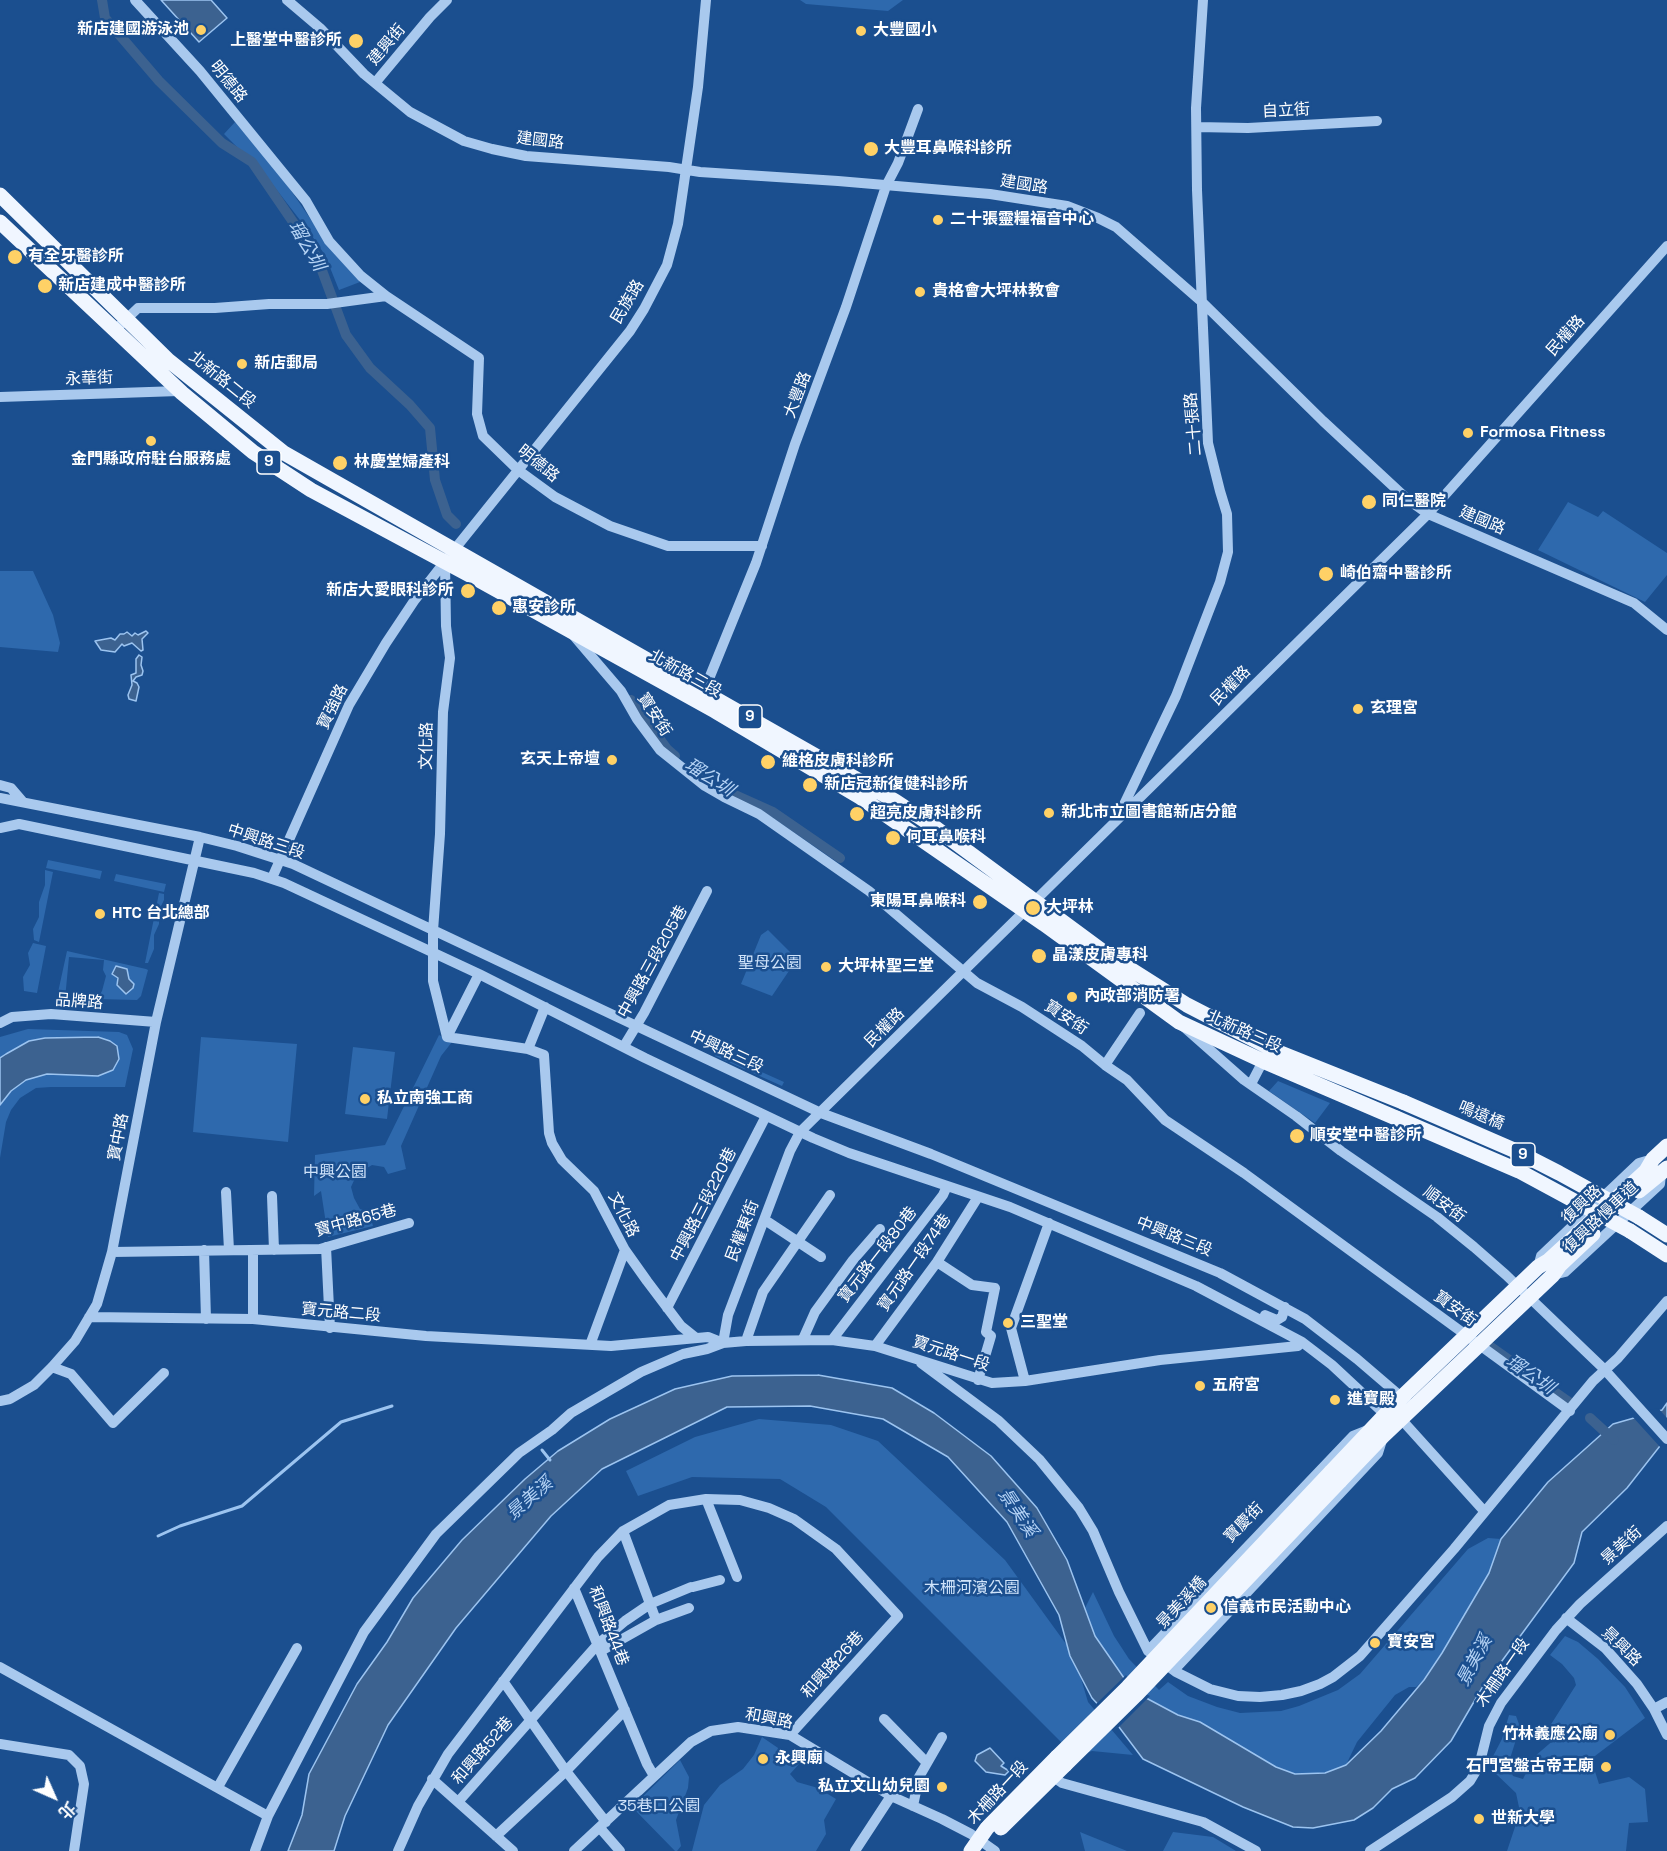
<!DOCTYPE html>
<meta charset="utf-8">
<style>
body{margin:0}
#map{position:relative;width:1667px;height:1851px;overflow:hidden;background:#1b4f8f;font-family:"Space Grotesk","Noto Sans TC",sans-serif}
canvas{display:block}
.north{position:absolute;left:24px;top:1767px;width:60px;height:60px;-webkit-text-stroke:4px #1b4f8f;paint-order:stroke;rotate:135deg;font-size:16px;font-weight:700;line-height:24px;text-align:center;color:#fff}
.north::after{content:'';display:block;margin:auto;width:21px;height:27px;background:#fff;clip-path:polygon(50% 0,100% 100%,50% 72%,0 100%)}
</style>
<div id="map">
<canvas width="1667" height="1851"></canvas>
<div class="north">北</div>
</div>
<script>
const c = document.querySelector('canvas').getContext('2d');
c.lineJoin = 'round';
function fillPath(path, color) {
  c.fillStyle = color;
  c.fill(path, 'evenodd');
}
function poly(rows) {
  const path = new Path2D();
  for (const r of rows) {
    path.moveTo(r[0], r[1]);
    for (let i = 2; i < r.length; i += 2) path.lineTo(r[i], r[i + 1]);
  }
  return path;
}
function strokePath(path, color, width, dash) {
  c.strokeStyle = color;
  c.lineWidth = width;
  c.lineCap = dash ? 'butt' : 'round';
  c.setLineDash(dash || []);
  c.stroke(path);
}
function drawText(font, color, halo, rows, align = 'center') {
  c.font = font + ' "Space Grotesk","Noto Sans TC",sans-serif';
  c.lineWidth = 5;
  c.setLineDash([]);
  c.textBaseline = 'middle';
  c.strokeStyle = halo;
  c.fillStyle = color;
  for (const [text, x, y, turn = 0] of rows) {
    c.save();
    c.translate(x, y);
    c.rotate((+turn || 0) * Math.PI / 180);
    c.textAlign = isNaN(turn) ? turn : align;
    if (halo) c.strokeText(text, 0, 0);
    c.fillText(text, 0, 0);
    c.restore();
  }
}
fillPath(poly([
 [800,0,903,0,888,11,806,4],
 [235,122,281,176,331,249,360,282,339,290,325,255,310,233,266,176,224,134],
 [1568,502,1598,517,1603,511,1667,553,1667,575,1645,602,1538,550],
 [0,571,33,571,53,615,60,643,58,652,0,647],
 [48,860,102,871,100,879,46,868],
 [45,870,53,872,39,942,34,940,33,929,39,917,39,902,45,885],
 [116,874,166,884,164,892,114,881],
 [159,893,164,894,164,900,159,910,159,924,154,935,154,949,148,963,145,963],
 [768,930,797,959,772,996,741,984,761,935],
 [33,943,46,946,37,993,24,991,23,977,30,965,28,953],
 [67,951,146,969,148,970,141,996,137,1000,97,999,102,991,106,976,103,970,104,960,69,957,65,999,57,997],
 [28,1029,119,1032,127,1035,133,1049,125,1087,51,1087,36,1088,20,1098,11,1110,6,1122,0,1158,0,1037],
 [439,1035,452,1042,441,1056,401,1146,406,1169,388,1174,384,1167,372,1165,357,1174,351,1187,354,1198,360,1209,369,1212,373,1226,328,1237,321,1191,314,1196,315,1155,385,1145],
 [201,1037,297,1044,288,1142,193,1132],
 [353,1047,395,1052,387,1119,345,1114],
 [717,1052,784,1082,782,1086,715,1056],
 [1278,1081,1330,1103,1315,1123,1269,1091],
 [759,1419,831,1425,878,1441,1005,1560,1074,1655,1088,1702,1133,1755,1092,1751,1076,1757,826,1507,780,1479,692,1477,638,1496,626,1471,695,1437],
 [1488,1538,1501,1539,1489,1573,1442,1653,1424,1680,1416,1687,1409,1687,1395,1695,1357,1742,1346,1765,1325,1773,1295,1774,1276,1767,1200,1722,1178,1715,1133,1691,1095,1636,1085,1608,1093,1592,1114,1636,1129,1659,1159,1690,1168,1682,1188,1696,1217,1707,1240,1713,1281,1711,1299,1706,1338,1690,1360,1674,1468,1549],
 [1565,1636,1578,1642,1598,1659,1625,1687,1645,1718,1591,1759,1599,1784,1629,1777,1645,1789,1648,1822,1629,1823,1626,1851,1507,1851,1520,1812,1516,1793,1495,1773,1490,1762,1502,1739,1509,1715,1516,1716,1520,1727,1508,1765,1513,1776,1523,1779,1534,1757,1556,1738,1548,1729,1576,1685,1574,1678,1562,1664,1550,1655],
 [762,1737,800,1763,790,1774,797,1782,818,1788,836,1799,824,1820,826,1834,816,1851,692,1851,704,1805,720,1785,743,1769,754,1755],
 [680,1760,689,1777,688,1788,676,1820,681,1846,677,1851,675,1851,632,1807],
 [1080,1832,1127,1851,1085,1851],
 [1173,1832,1213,1837,1236,1851,1163,1851]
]), '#2e69ad');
const water = poly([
 [161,0,211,0,227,18,199,42,161,0],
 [146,631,148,633,142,639,143,650,141,651,132,643,124,646,122,644,115,652,101,650,95,641,111,638,115,640,120,634,124,634,127,632,132,636,135,633,138,635,146,631],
 [139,655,142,657,141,665,143,671,142,675,136,677,133,681,137,683,139,687,136,701,129,699,128,695,132,685,131,675,136,673,136,659,139,655],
 [116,966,127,969,129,979,134,984,133,988,126,994,117,985,118,978,112,974,116,966],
 [98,1037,110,1041,117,1046,119,1059,113,1070,98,1076,47,1074,26,1080,11,1091,0,1105,0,1058,6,1054,29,1041,45,1038,98,1037],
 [818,1375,892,1388,934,1413,991,1456,1037,1508,1067,1560,1095,1636,1133,1691,1178,1715,1200,1722,1276,1767,1295,1774,1325,1773,1346,1765,1381,1731,1424,1680,1442,1653,1489,1573,1501,1539,1548,1482,1613,1424,1662,1410,1667,1403,1667,1437,1627,1488,1582,1532,1574,1563,1482,1688,1451,1741,1415,1778,1392,1789,1373,1808,1354,1820,1313,1828,1293,1827,1243,1807,1143,1759,1119,1727,1092,1698,1070,1656,1059,1615,1007,1522,948,1457,883,1419,810,1406,727,1407,602,1469,551,1516,456,1628,388,1725,345,1816,334,1851,288,1851,302,1815,309,1774,357,1684,387,1642,413,1598,462,1540,525,1479,558,1451,610,1419,675,1389,732,1376,818,1375],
 [990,1748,1004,1763,1001,1766,1009,1771,1005,1775,986,1772,975,1761,977,1755,990,1748]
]);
fillPath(water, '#3c6290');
strokePath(water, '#9cc4f0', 1.5);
fillPath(poly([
 [1658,1408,1667,1418,1667,1441,1661,1448,1631,1415],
 [1126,1675,1135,1689,1150,1696,1117,1729,1095,1705]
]), '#1b4f8f');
strokePath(poly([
 [542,1450,550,1460],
 [158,1536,180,1526,242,1506,341,1422,392,1406]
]), '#9cc4f0', 3);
strokePath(poly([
 [102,0,105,18,159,81,222,143,252,162,317,257,346,335,370,368,410,405,430,428,435,480,447,515,456,524],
 [631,700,667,749,675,756],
 [692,770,715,786,773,812,840,858],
 [1491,1347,1569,1402],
 [1590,1418,1614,1440]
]), '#3c6290', 10);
strokePath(poly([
 [135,0,200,71,306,201,329,241,361,276,386,296,479,358,477,414,483,436,518,470,555,497,610,526,668,546,762,546],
 [287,0,320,28,364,74,410,112,464,141,492,149,526,156,669,167,700,172,838,181,990,194,1067,206,1098,218,1116,227,1202,302,1323,421,1407,499,1428,514,1634,603,1667,630],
 [375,83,430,17,447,0],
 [1197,127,1248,128,1377,121],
 [115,330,138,308,215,308,269,304,327,304,386,296],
 [0,397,179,391],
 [445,562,446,626,450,658,443,712,440,834,433,931,433,981,447,1037,479,974],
 [574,636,621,691,637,719,660,750,705,786,724,797,759,814,869,891,977,983,1022,1007,1082,1046,1105,1065,1127,1080,1165,1120,1244,1173,1570,1411],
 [704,691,756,563,795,444,846,307,886,186,898,163,918,109],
 [0,785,11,788,23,802],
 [0,798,200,837,237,846,293,864,821,1113,931,1154,1220,1273,1305,1319,1357,1359,1406,1401],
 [1119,815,1176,696,1220,582,1228,552,1227,514,1220,491,1208,443,1197,190,1196,108,1203,0],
 [0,828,19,824,254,873,284,883,479,974,645,1058,813,1138,849,1153,1010,1207,1196,1286,1302,1342,1332,1365,1390,1419],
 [272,878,349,705,386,643,414,601,454,550,630,331,644,309,667,265,678,224,698,87,706,0],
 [545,1007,528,1049,544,1055,549,1133,552,1143,562,1160,594,1191,625,1250,647,1281,681,1326,696,1338],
 [0,1023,12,1017,51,1014,156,1022],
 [1184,1027,1244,1080,1296,1116,1341,1151,1437,1217,1474,1247,1506,1275,1604,1369],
 [447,1037,528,1049],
 [624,1046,644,1013,707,891],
 [1105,1065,1140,1013],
 [1251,1084,1263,1061,1257,1057],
 [226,1192,229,1250],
 [272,1196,274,1250],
 [763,1222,768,1222,821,1257],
 [326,1247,330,1328],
 [204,1250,206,1319],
 [112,1252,320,1249,409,1223],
 [937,1262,972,1285,995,1288,986,1332,991,1336,978,1380],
 [1538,1267,1541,1256,1639,1163,1653,1159],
 [1553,1275,1565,1272,1660,1184,1661,1174],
 [667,1308,766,1116],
 [1265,1315,1277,1320,1282,1317,1285,1307],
 [89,1317,253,1319,426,1336,611,1346,708,1337,723,1343,746,1341,832,1340,875,1346,992,1383,1025,1381,1160,1360,1298,1346,1302,1342],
 [253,1319,253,1250],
 [803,1339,815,1312,853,1260,880,1229],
 [832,1340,943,1195,947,1186],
 [746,1341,763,1292,830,1195],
 [723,1343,728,1315,790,1151,800,1132,1428,514,1667,246],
 [590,1345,625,1250],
 [875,1346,937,1262,978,1197],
 [921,1363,999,1421,1039,1459,1079,1508,1093,1531,1119,1592,1148,1651,1176,1672,1210,1689,1238,1696,1260,1697,1282,1695,1301,1691,1320,1684,1333,1677,1360,1656,1454,1549,1593,1381,1618,1358,1667,1301],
 [52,1367,71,1374,113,1423,164,1373],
 [1025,1381,1011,1328,1049,1223],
 [0,1401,10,1399,34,1385,52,1367,75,1341,97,1304,112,1252,156,1022,200,837],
 [1401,1419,1484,1511],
 [706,1499,737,1577],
 [623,1531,656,1620],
 [693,1587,720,1580],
 [574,1588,647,1764,654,1776],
 [1566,1618,1605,1648,1637,1684,1654,1709,1667,1735],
 [601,1651,656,1620,689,1608],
 [1148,1651,1353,1436,1368,1430],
 [0,1667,268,1816],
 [1174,1670,1378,1453,1383,1437],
 [503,1681,566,1771,606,1822],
 [1654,1709,1667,1702],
 [884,1719,927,1763],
 [0,1744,69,1755,80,1766,84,1784,74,1851],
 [1049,1774,1062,1783,1203,1822,1256,1851],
 [432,1779,513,1851],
 [218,1787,297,1648],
 [458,1802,598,1644,625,1621,650,1604,691,1587],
 [913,1806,919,1777,942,1737],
 [600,1828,620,1851],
 [496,1836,566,1771,625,1710],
 [255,1851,268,1816,364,1632,436,1534,519,1453,552,1430,571,1413,641,1372,683,1354,707,1349,723,1343],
 [398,1851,418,1806,448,1754,598,1557,623,1531,669,1505,706,1499,740,1500,769,1508,794,1519,836,1549,898,1616,790,1735],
 [574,1851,691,1742,711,1731,738,1727,790,1735,891,1796,942,1819,971,1834,995,1851],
 [855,1851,891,1796],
 [1370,1851,1452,1797,1470,1781,1479,1766,1489,1726,1501,1703,1556,1630,1580,1604,1667,1526]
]), '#a9c9ee', 10);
strokePath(poly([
 [0,195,168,360,284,453,895,801,933,826,1105,953,1187,1005,1278,1052,1403,1102],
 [0,222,182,393,253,452,311,490,475,578,715,711,860,797,1044,924,1179,1022,1263,1061,1396,1118],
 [1639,1191,1667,1168],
 [1639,1217,1667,1235],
 [1630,1231,1667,1255],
 [1331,1472,1402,1397,1538,1267,1548,1261,1646,1171,1653,1159,1667,1146],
 [1340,1481,1383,1436,1553,1275,1560,1265,1593,1234],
 [1001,1828,1065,1765],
 [971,1851,987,1828,1057,1757]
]), '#f0f6ff', 15);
strokePath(poly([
 [1604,1369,1667,1439]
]), '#a9c9ee', 10);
strokePath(poly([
 [1403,1102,1516,1151,1559,1173,1639,1217],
 [1396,1118,1519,1171,1630,1231],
 [1057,1757,1128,1687,1331,1472],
 [1065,1765,1136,1695,1340,1481]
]), '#f0f6ff', 15);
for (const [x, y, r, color] of [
 [201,30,6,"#ffd166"],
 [861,31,6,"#ffd166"],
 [356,41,8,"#ffd166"],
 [871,149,8,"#ffd166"],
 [938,220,6,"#ffd166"],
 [15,257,8,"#ffd166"],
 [45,286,8,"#ffd166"],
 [920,292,6,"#ffd166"],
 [242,364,6,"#ffd166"],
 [1468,433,6,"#ffd166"],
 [151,441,6,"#ffd166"],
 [340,463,8,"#ffd166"],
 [1369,502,8,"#ffd166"],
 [1326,574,8,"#ffd166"],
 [468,591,8,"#ffd166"],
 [499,608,8,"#ffd166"],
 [1358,709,6,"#ffd166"],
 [612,760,6,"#ffd166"],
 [768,762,8,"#ffd166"],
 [810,785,8,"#ffd166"],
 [1049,813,6,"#ffd166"],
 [857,814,8,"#ffd166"],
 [893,838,8,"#ffd166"],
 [980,902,8,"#ffd166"],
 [1033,908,8,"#ffd166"],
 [100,914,6,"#ffd166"],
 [1039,956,8,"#ffd166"],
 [826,967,6,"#ffd166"],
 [1072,997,6,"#ffd166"],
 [365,1099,6,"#ffd166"],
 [1297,1136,8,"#ffd166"],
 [1008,1323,6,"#ffd166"],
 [1200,1386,6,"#ffd166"],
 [1335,1400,6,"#ffd166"],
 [1211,1608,6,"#ffd166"],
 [1375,1643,6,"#ffd166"],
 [1610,1735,6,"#ffd166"],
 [763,1759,6,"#ffd166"],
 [1606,1767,6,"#ffd166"],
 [942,1787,6,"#ffd166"],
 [1479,1819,6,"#ffd166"]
]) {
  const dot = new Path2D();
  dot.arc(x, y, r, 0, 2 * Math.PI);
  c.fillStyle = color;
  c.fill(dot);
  strokePath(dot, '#1b4f8f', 2);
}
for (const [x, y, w] of [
 [269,462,24],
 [750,717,24],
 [1523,1155,24]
]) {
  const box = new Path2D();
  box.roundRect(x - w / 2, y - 12, w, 24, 4.5);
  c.fillStyle = '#1b4f8f';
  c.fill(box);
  strokePath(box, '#fff', 1.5);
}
drawText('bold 15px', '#fff', null, [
 ["9",269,462],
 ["9",750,717],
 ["9",1523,1155]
]);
drawText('bold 16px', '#fff', '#1b4f8f', [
 ["新店建國游泳池",189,30,"right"],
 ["大豐國小",873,31],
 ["上醫堂中醫診所",342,41,"right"],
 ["大豐耳鼻喉科診所",884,149],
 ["二十張靈糧福音中心",950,220],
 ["有全牙醫診所",28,257],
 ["新店建成中醫診所",58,286],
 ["貴格會大坪林教會",932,292],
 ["新店郵局",254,364],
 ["Formosa Fitness",1480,433],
 ["金門縣政府駐台服務處",151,460,"center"],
 ["林慶堂婦產科",354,463],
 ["同仁醫院",1382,502],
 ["崎伯齋中醫診所",1340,574],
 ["新店大愛眼科診所",454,591,"right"],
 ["惠安診所",512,608],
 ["玄理宮",1370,709],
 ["玄天上帝壇",600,760,"right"],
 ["維格皮膚科診所",782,762],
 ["新店冠新復健科診所",824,785],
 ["新北市立圖書館新店分館",1061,813],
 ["超亮皮膚科診所",870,814],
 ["何耳鼻喉科",906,838],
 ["東陽耳鼻喉科",966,902,"right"],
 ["大坪林",1046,908],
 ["HTC 台北總部",112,914],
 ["晶漾皮膚專科",1052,956],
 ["大坪林聖三堂",838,967],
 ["內政部消防署",1084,997],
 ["私立南強工商",377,1099],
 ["順安堂中醫診所",1310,1136],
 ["三聖堂",1020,1323],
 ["五府宮",1212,1386],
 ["進寶殿",1347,1400],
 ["信義市民活動中心",1223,1608],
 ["寶安宮",1387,1643],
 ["竹林義應公廟",1598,1735,"right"],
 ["永興廟",775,1759],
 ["石門宮盤古帝王廟",1594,1767,"right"],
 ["私立文山幼兒園",930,1787,"right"],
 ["世新大學",1491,1819]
], 'left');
drawText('16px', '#fff', '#1b4f8f', [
 ["建興街",387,45,-50],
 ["明德路",228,82,51],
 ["自立街",1286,111,-3],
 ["建國路",540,141,7],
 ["建國路",1024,185,9],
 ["民族路",628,302,-59],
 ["民權路",1566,336,-48],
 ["永華街",89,379,-2],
 ["北新路二段",222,380,39],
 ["大豐路",798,395,-69],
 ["二十張路",1194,424,-95],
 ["明德路",538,464,39],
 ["建國路",1482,521,23],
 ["北新路三段",685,674,29],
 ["民權路",1231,686,-45],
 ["寶強路",333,707,-64],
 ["寶安街",654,715,57],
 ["文化路",427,746,-89],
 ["中興路三段",266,842,18],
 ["中興路三段205巷",653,962,-61],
 ["品牌路",79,1002,4],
 ["寶安街",1066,1018,33],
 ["民權路",885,1028,-45],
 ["北新路三段",1244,1032,24],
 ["中興路三段",726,1052,25],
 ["鳴遠橋",1481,1116,23],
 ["寶中路",119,1137,-79],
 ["中興路三段220巷",704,1205,-63],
 ["順安街",1444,1205,37],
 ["復興路",1582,1205,-43],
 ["文化路",623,1215,63],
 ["復興路慢車道",1601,1218,-43],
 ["寶中路65巷",356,1221,-15],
 ["民權東街",743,1231,-69],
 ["中興路三段",1174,1237,22],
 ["寶元路一段80巷",878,1255,-52],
 ["寶元路一段74巷",915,1263,-55],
 ["寶安街",1455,1309,36],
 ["寶元路二段",341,1313,5],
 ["寶元路一段",951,1354,18],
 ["寶慶街",1244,1523,-46],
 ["景美街",1622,1546,-42],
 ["景美溪橋",1182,1603,-47],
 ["和興路44巷",608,1626,69],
 ["景興路",1621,1647,44],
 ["和興路26巷",833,1665,-48],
 ["木柵路一段",1503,1673,-55],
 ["和興路",769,1719,11],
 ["和興路52巷",483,1751,-49],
 ["木柵路一段",998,1793,-47]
]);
drawText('16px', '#cfe3fa', '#1b4f8f', [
 ["聖母公園",770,964],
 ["中興公園",335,1173],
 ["木柵河濱公園",972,1589],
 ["35巷口公園",659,1807]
]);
drawText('italic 18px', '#b5d3f5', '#1b4f8f', [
 ["瑠公圳",306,246,60],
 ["瑠公圳",709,778,33],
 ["瑠公圳",1530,1375,35],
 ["景美溪",530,1499,-41],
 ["景美溪",1017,1513,56],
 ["景美溪",1475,1661,-62]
]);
</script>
